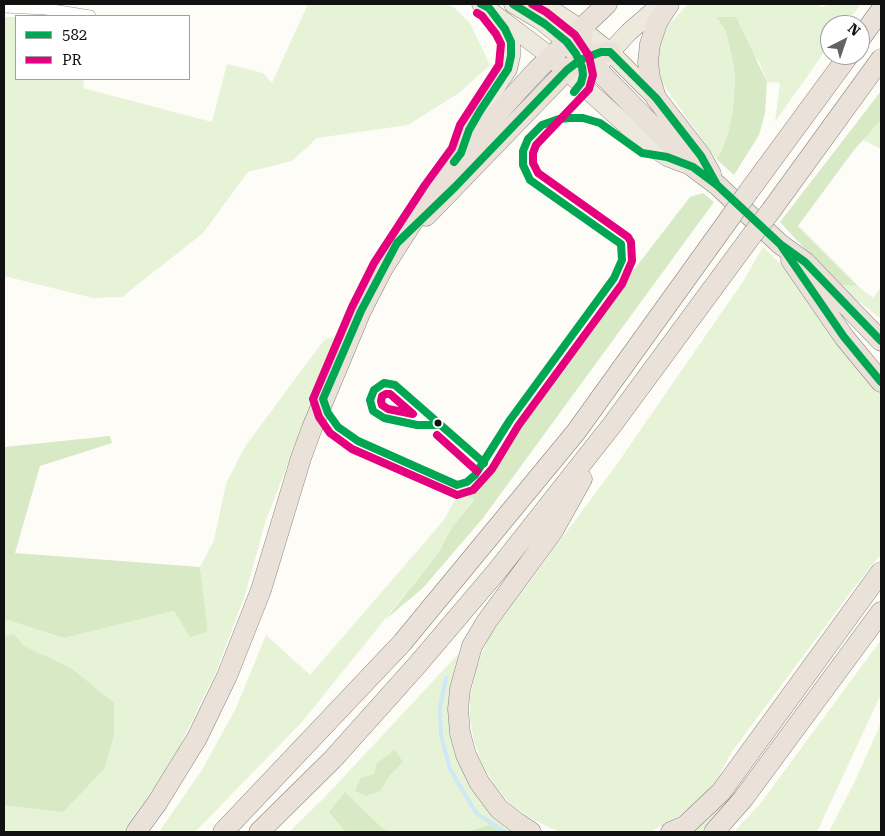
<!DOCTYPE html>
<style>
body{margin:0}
#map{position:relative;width:885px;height:836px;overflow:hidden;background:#fdfcf7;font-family:"Roboto Serif",serif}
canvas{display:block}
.frame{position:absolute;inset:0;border:5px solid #111;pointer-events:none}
.legend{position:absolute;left:15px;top:15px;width:175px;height:65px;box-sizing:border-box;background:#fff;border:1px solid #a0a0a0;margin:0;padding:6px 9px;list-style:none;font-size:15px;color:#111}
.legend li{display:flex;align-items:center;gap:10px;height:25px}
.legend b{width:25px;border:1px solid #a0a0a0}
.north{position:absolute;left:820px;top:15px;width:50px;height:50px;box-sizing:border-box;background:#fff;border:1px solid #a0a0a0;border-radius:50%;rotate:41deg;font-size:14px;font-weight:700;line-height:20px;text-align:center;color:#111}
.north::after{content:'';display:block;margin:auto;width:18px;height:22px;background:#646362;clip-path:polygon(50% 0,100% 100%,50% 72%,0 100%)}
</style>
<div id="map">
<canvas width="885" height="836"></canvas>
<div class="frame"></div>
<ul class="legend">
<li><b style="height:6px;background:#00a651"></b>582</li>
<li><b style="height:6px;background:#e5007d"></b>PR</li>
</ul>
<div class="north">N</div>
</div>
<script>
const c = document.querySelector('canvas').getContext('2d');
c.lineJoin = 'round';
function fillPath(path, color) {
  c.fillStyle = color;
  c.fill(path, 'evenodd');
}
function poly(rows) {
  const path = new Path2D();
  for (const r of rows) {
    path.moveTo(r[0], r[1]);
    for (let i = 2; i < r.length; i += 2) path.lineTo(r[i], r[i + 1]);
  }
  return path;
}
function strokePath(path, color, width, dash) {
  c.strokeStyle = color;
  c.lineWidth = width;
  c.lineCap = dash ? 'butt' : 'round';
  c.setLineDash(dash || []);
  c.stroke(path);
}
fillPath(poly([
 [308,4,444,4,454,7,470,23,490,65,459,93,408,125,317,138,292,161,248,172,203,233,122,297,93,298,4,276,4,17,16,17,16,79,84,79,83,88,212,122,227,64,263,73,272,83],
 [688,4,819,4,820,7,833,4,861,4,845,25,830,25,830,44,775,122,780,83,767,82,759,61,718,18,726,32,732,57,735,78,733,109,728,134,721,152,716,159,662,83,657,67,656,51,668,26],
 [881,120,881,149,863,140],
 [763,247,783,266,852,361,881,393,881,554,856,585,731,753,716,781,701,798,679,816,650,832,557,831,534,820,511,805,495,785,482,764,474,741,470,719,470,698,476,668,490,635,617,464,742,283],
 [838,285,858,286,873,298,881,287,881,319],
 [338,335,266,520,245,595,216,672,180,745,150,794,122,832,4,832,4,619,64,638,174,611,190,638,208,631,200,567,214,540,226,484,244,448,324,340],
 [467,494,474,499,452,527,439,552,302,722,195,832,159,832,202,770,236,708,266,635,310,675,444,520,456,498],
 [881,640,881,694,817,832,734,832,760,804],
 [462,650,451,712,516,832,289,832,324,798],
 [881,723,881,832,829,832,855,781],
 [738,786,742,789,704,832,686,832]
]), '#e7f3d7');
fillPath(poly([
 [717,17,736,17,767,82,765,113,759,135,734,175,716,159,721,152,728,134,733,109,735,78,732,57,726,32],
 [881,91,881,120,854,150,798,226,858,286,838,285,780,222],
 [703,193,714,202,483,518,423,588,386,619,439,552,452,527,474,500,467,494,504,447,522,418,582,337,690,197],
 [110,436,112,443,40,466,15,553,200,567,208,631,190,638,174,611,64,638,4,619,4,447],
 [14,634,24,646,71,668,114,703,114,735,104,769,63,812,4,805,4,636],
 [395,750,403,762,389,776,380,791,366,796,355,791,361,778,374,774,377,763],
 [345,792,383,829,389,832,346,832,329,812],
 [490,825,503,831,466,832]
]), '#d8eac5');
strokePath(poly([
 [446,678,440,708,441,735,450,769,476,813,505,832]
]), '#cde8f7', 4);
const street = poly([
 [4,7,46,9,90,16]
]);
const primary = poly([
 [481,4,550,56,645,142,667,157,691,166],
 [513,4,540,20,567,42,580,60,583,73],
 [543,4,581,29,610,52,656,98],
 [602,61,629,32,661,4],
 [462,150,469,130,480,111,508,69,511,56,511,42,505,29,498,20]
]);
const highway = poly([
 [669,4,657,23,650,44,648,62,650,78,656,98,701,156,711,174],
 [581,29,582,42,590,62,693,167,717,185,780,244,805,262,881,341],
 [860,39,881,10],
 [749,191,849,55],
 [770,212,881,59],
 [426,216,567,70,580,60,595,54,610,52],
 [791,260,844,337,881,382],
 [136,832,157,803,197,738,227,676,261,590,301,458,312,428,361,311,383,268,433,190,461,153,537,70,607,4],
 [223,832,402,643,576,432,732,215],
 [259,832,333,759,418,664,497,571,612,425,752,235],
 [531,832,516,822,499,809,479,782,466,755,460,733,458,709,460,689,472,646,487,621,553,531,582,479],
 [671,832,685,826,721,792,881,572],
 [714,832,743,799,881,612]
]);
strokePath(street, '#979795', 12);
strokePath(primary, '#858482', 19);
strokePath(highway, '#858482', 21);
strokePath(street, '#fffffe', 11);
strokePath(primary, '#ede9dc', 18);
strokePath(highway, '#eae1d8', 20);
const highwayBridge = poly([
 [732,215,749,191],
 [752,235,770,212]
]);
strokePath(highwayBridge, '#858482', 21, []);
strokePath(highwayBridge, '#eae1d8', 20);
strokePath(poly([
 [513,4,545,24,567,42,576,54,582,67,583,75,581,83,574,92],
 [601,52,610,52,656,98,701,156,717,185,693,167,667,157,642,153,600,123,583,118,570,118,559,119,542,125,528,139,523,151,523,165,530,180,621,244,622,260,614,278,510,420,475,475,467,482,457,485,358,441,338,427,328,413,323,399,361,311,397,243,455,187,567,70,580,60,601,52],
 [454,162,461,153,469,130,480,111,508,69,511,56,511,42,505,29,489,8,481,4],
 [717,185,780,244],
 [780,244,805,262,881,341],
 [780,244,844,337,881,382],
 [439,425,417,425,384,418,373,411,370,400,374,390,384,383,395,385,484,463]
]), '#00a651', 8);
strokePath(poly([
 [477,13,482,16,496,34,501,44,499,65,460,125,452,148,425,185,374,263,352,307,313,399,319,417,330,433,352,449,457,495,473,490,492,469,518,426,622,284,632,261,631,242,628,237,538,173,533,163,533,153,536,145,589,89,593,75,589,56,575,35,546,12,532,4],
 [386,394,390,394,413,414,388,409,382,405,381,401,382,396,386,394],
 [437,435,477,471]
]), '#e5007d', 8);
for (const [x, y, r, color] of [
 [438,423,4.5,"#111"]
]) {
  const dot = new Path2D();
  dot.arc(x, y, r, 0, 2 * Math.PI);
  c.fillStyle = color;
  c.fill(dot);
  strokePath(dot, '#fff', 2);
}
</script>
